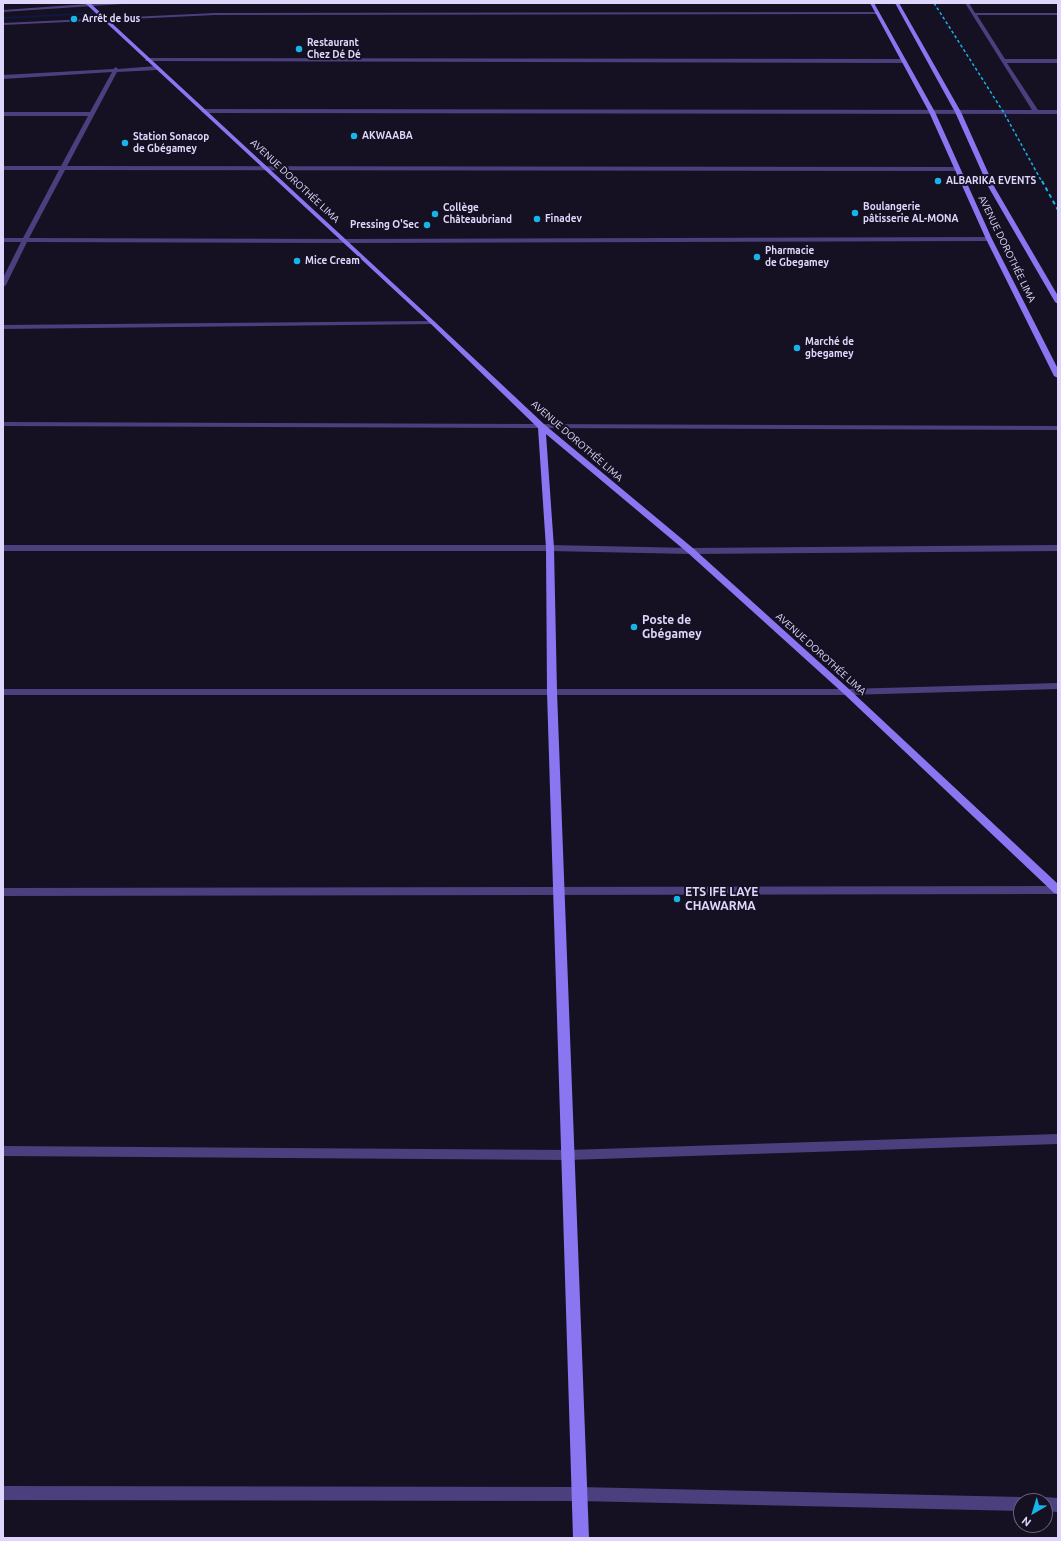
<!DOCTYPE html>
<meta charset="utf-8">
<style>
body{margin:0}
#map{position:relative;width:1061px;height:1541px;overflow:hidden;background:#161023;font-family:Ubuntu,sans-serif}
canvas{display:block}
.frame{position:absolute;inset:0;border:4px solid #e0d6fb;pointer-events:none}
.north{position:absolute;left:1013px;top:1493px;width:40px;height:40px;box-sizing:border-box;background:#161023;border:1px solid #675f79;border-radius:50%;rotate:218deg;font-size:11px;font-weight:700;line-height:16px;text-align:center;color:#e0d6fb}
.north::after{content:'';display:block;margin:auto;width:14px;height:18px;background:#16b4e8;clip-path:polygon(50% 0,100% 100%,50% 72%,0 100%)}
</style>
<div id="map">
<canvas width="1061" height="1541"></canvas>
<div class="frame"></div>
<div class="north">N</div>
</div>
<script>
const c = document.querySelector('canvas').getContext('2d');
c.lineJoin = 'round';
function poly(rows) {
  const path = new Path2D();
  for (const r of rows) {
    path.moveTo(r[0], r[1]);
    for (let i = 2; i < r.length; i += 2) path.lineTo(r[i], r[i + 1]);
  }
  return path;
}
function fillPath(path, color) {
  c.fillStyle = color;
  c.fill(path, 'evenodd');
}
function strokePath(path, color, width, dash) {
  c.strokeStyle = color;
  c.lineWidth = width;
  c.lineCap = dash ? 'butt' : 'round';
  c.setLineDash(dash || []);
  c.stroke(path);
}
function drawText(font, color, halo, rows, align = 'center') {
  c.font = font + ' Ubuntu,sans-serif';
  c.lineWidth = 4;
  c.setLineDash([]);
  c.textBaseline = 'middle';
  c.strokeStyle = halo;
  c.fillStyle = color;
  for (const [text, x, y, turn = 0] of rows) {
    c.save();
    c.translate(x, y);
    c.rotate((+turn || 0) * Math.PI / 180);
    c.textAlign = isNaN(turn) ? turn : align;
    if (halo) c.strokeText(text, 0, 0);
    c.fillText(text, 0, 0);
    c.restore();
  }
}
fillPath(poly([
 [95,12,97,14,3,19,3,17,95,12]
]), '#0f193e');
fillPath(poly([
 [101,3,124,3,122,4,3,12,3,10,101,3],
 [965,3,969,3,975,13,1058,13,1058,15,977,15,1005,59,1058,59,1058,63,1007,63,1038,110,1058,110,1058,114,204,113,201,111,204,109,1032,110,965,3],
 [877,12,879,14,215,15,3,25,3,23,215,13,877,12],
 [148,58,904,59,907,61,904,63,146,61,145,60,148,58],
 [116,67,118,69,157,66,160,68,157,70,117,72,67,166,956,167,959,169,956,171,65,170,29,238,345,239,989,237,992,239,989,241,345,243,27,242,6,285,3,287,3,278,21,242,3,242,3,238,23,238,59,170,3,170,3,166,61,166,88,116,3,116,3,112,90,112,112,72,3,79,3,75,113,69,116,67],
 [433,321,436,323,435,324,3,329,3,325,433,321],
 [3,422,1058,426,1058,430,3,426,3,422],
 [3,545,550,545,691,548,1058,545,1058,551,691,554,550,551,3,551,3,545],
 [1058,683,1058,689,847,695,3,695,3,689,847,689,1058,683],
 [1058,886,1058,894,3,896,3,888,1058,886],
 [1058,1134,1058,1144,568,1160,3,1156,3,1146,568,1150,1058,1134],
 [3,1486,579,1487,1021,1497,1026,1499,1027,1501,1021,1501,1021,1511,579,1501,3,1500,3,1486],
 [1045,1497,1058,1498,1058,1512,1045,1511,1045,1501,1039,1501,1040,1499,1045,1497]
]), '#4b407d');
fillPath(poly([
 [85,3,90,3,435,322,545,425,694,549,850,690,1058,884,1058,894,1054,893,844,694,688,553,546,434,554,548,557,692,589,1538,573,1538,547,692,546,548,538,428,431,324,85,3],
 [870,3,874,3,935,112,992,239,1058,369,1058,378,1054,376,986,239,929,112,870,3],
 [895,3,899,3,961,112,995,188,1058,296,1058,304,1055,302,989,188,955,112,895,3]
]), '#8b76f2');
strokePath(poly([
 [934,3,1004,113,1042,182]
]), '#16b4e8', 1.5, [3, 2.5]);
strokePath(poly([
 [1042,181,1058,210]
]), '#16b4e8', 2, [4, 3.5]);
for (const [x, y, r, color] of [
 [74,19,4,"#16b4e8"],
 [299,49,4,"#16b4e8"],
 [354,136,4,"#16b4e8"],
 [125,143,4,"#16b4e8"],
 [938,181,4,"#16b4e8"],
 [855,213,4,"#16b4e8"],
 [435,214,4,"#16b4e8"],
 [537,219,4,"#16b4e8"],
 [427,225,4,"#16b4e8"],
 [757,257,4,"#16b4e8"],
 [297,261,4,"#16b4e8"],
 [797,348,4,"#16b4e8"],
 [634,627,4,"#16b4e8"],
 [677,899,4,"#16b4e8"]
]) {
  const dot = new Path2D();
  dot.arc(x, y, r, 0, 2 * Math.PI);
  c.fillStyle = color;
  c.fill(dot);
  strokePath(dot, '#161023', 1.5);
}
drawText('bold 10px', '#e0d6fb', '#161023', [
 ["Arrêt de bus",82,19],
 ["Restaurant",307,43],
 ["Chez Dé Dé",307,55],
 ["AKWAABA",362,136],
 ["Station Sonacop",133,137],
 ["de Gbégamey",133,149],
 ["ALBARIKA EVENTS",946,181],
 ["Boulangerie",863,207],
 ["pâtisserie AL-MONA",863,219],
 ["Collège",443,208],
 ["Châteaubriand",443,220],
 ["Finadev",545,219],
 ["Pressing O'Sec",419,225,"right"],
 ["Pharmacie",765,251],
 ["de Gbegamey",765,263],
 ["Mice Cream",305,261],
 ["Marché de",805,342],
 ["gbegamey",805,354]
], 'left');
drawText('10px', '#e0d6fb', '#161023', [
 ["AVENUE DOROTHÉE LIMA",295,181,43],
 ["AVENUE DOROTHÉE LIMA",1007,249,64],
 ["AVENUE DOROTHÉE LIMA",577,441,41],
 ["AVENUE DOROTHÉE LIMA",821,654,42]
]);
drawText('bold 12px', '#e0d6fb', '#161023', [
 ["Poste de",642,620],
 ["Gbégamey",642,634],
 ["ETS IFE LAYE",685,892],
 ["CHAWARMA",685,906]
], 'left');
</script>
